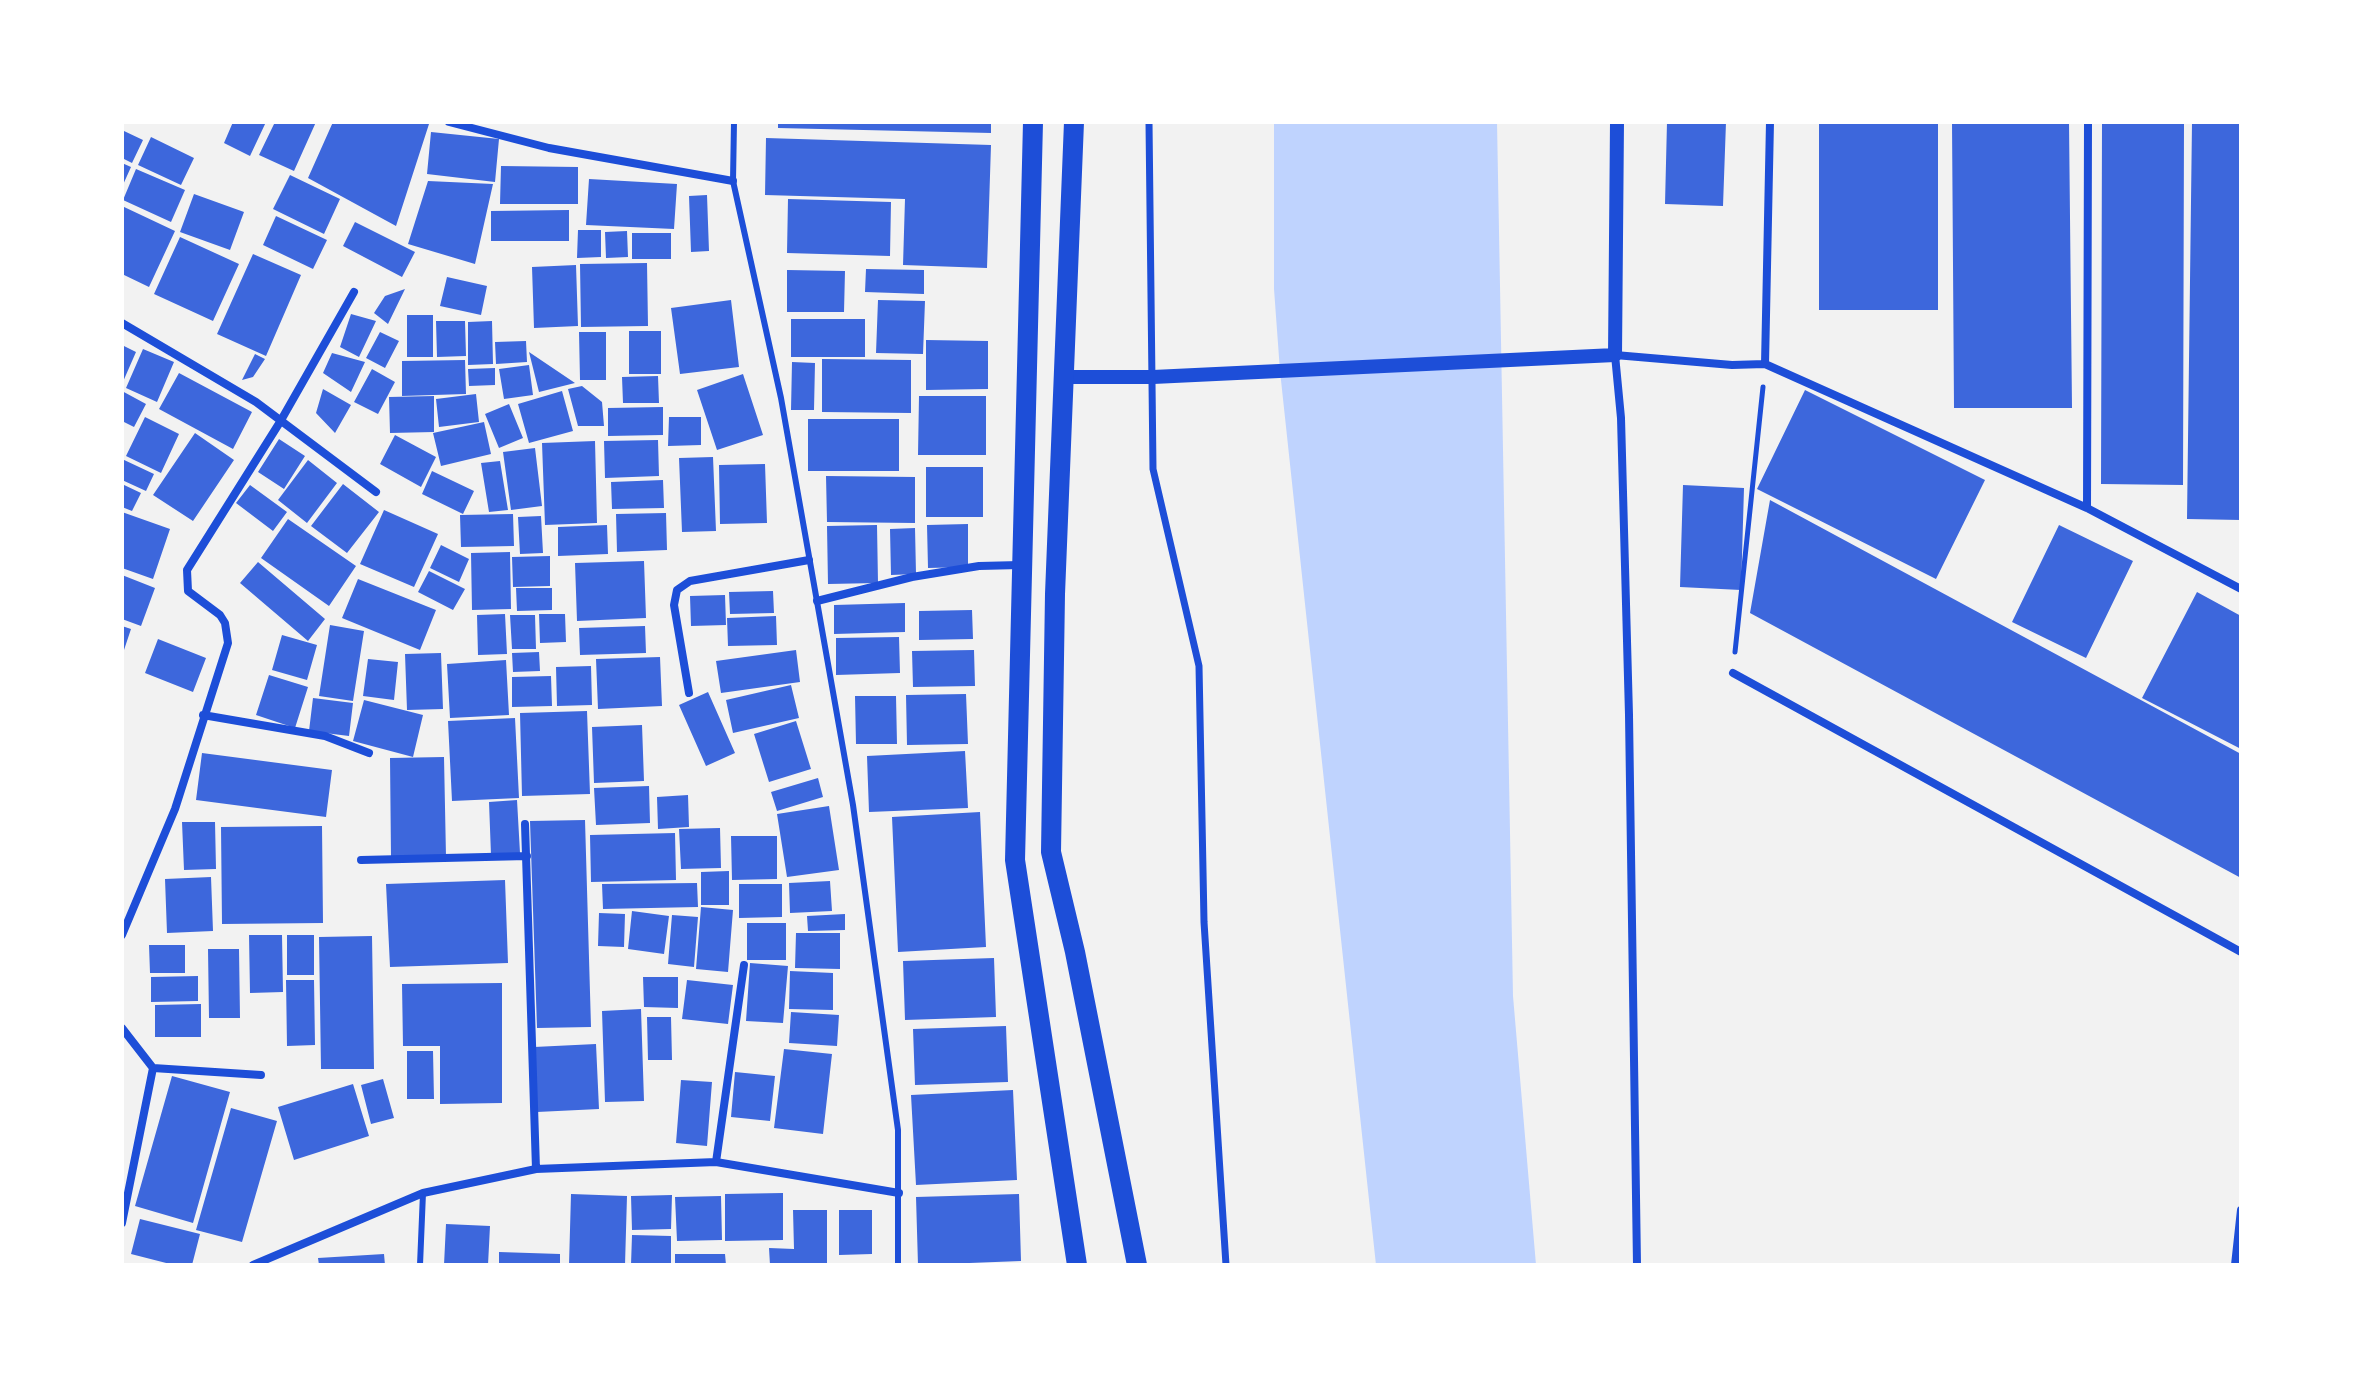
<!DOCTYPE html>
<style>
body{margin:0}
#map{position:relative;width:2363px;height:1387px;overflow:hidden;background:#f2f2f2;font-family:"PT Sans Narrow",sans-serif}
canvas{display:block}
.frame{position:absolute;inset:0;border:124px solid #fff;pointer-events:none}
</style>
<div id="map">
<canvas width="2363" height="1387"></canvas>
<div class="frame"></div>
</div>
<script>
const c = document.querySelector('canvas').getContext('2d');
c.lineJoin = 'round';
function fillPath(path, color) {
  c.fillStyle = color;
  c.fill(path, 'evenodd');
}
function poly(rows) {
  const path = new Path2D();
  for (const r of rows) {
    path.moveTo(r[0], r[1]);
    for (let i = 2; i < r.length; i += 2) path.lineTo(r[i], r[i + 1]);
  }
  return path;
}
function strokePath(path, color, width, dash) {
  c.strokeStyle = color;
  c.lineWidth = width;
  c.lineCap = dash ? 'butt' : 'round';
  c.setLineDash(dash || []);
  c.stroke(path);
}
fillPath(poly([
 [1274,122,1497,122,1513,996,1536,1265,1376,1265,1280,371,1274,289]
]), '#bfd3fe');
fillPath(poly([
 [233,122,266,122,250,156,224,143],
 [275,122,316,122,294,171,259,155],
 [333,122,429,124,396,226,308,178],
 [778,122,991,122,991,133,778,128],
 [1667,122,1726,122,1723,206,1665,204],
 [1819,122,1938,122,1938,310,1819,310],
 [1952,122,2069,122,2072,408,1954,408],
 [2102,122,2184,122,2183,485,2101,484],
 [2192,122,2241,122,2241,520,2187,519],
 [124,131,143,140,132,163,122,158],
 [431,132,499,139,495,182,427,174],
 [151,137,194,158,181,185,138,165],
 [766,138,991,145,987,268,903,265,905,199,765,195],
 [122,163,131,167,122,187],
 [501,166,578,167,578,204,500,204],
 [136,169,185,190,171,222,123,200],
 [290,175,340,199,324,234,273,209],
 [589,179,677,184,674,229,586,225],
 [428,181,493,184,475,264,408,244],
 [194,194,244,212,230,250,180,232],
 [707,195,709,251,691,252,689,196],
 [788,199,891,202,890,256,787,253],
 [122,206,175,231,149,287,122,274],
 [569,210,569,241,491,241,491,211],
 [276,216,327,240,313,269,263,245],
 [355,222,415,252,402,277,343,246],
 [578,230,601,230,601,257,577,258],
 [627,231,628,257,606,258,605,232],
 [632,233,671,233,671,259,632,259],
 [180,237,239,264,213,321,154,294],
 [253,254,301,275,266,356,217,334],
 [647,263,648,326,581,327,580,264],
 [576,265,578,326,534,328,532,267],
 [866,269,924,270,924,294,865,292],
 [787,270,845,271,844,312,787,312],
 [447,277,487,286,481,315,440,306],
 [405,289,388,324,374,313,385,296],
 [731,300,739,367,680,374,671,308],
 [878,300,925,301,923,354,876,353],
 [351,314,376,321,359,357,340,347],
 [407,315,433,315,433,357,407,357],
 [791,319,865,319,865,357,791,357],
 [436,321,465,321,466,356,437,357],
 [492,321,493,364,468,365,468,322],
 [629,331,661,331,661,374,629,374],
 [380,332,399,341,385,368,366,358],
 [579,332,606,332,606,380,580,380],
 [926,340,988,341,988,389,926,390],
 [526,341,527,362,496,364,495,342],
 [122,345,136,352,122,384],
 [143,349,174,362,157,402,126,388],
 [529,352,575,383,539,392],
 [332,353,365,362,351,392,323,373],
 [255,354,265,359,253,377,242,380],
 [822,359,911,360,911,413,822,412],
 [465,360,466,394,402,396,402,361],
 [792,362,815,363,814,410,791,410],
 [529,365,533,395,504,399,499,369],
 [495,368,495,385,469,386,468,369],
 [372,369,395,382,378,414,354,402],
 [179,373,252,412,233,449,159,409],
 [743,374,763,435,717,450,697,390],
 [658,376,659,403,623,403,622,377],
 [582,386,602,402,604,426,578,426,568,389],
 [323,389,351,405,335,433,316,413],
 [1805,390,1985,480,1936,579,1757,489],
 [122,391,146,404,134,427,122,421],
 [562,391,573,431,529,443,518,404],
 [476,394,479,422,439,427,436,399],
 [434,396,434,432,390,433,389,397],
 [919,396,986,396,986,455,918,455],
 [509,404,523,438,499,448,485,414],
 [663,407,663,435,608,436,608,408],
 [145,417,179,434,161,473,126,456],
 [669,417,701,417,701,445,668,446],
 [808,419,899,419,899,471,808,471],
 [484,422,491,454,441,466,433,433],
 [195,433,234,460,193,521,153,495],
 [395,435,436,457,421,487,380,464],
 [279,439,305,456,284,489,258,472],
 [658,440,659,476,605,478,604,441],
 [595,441,597,523,545,525,542,443],
 [535,448,542,506,511,510,503,452],
 [713,457,716,531,682,532,679,458],
 [122,459,154,474,146,491,122,480],
 [308,460,337,483,307,523,278,500],
 [500,461,508,510,489,512,481,463],
 [765,464,767,523,720,524,719,465],
 [926,467,983,467,983,517,926,517],
 [432,471,474,491,463,514,422,494],
 [826,476,915,477,915,523,827,522],
 [663,480,664,508,612,509,611,482],
 [122,484,141,493,132,511,122,507],
 [343,484,379,512,347,553,311,526],
 [250,485,287,512,273,531,236,503],
 [1683,485,1744,488,1741,590,1680,587],
 [1770,500,2241,754,2241,878,1750,613],
 [384,510,438,534,414,587,360,564],
 [122,512,170,529,153,579,122,568],
 [666,513,667,550,617,552,616,514],
 [513,514,514,546,461,547,460,515],
 [541,516,543,553,520,554,518,517],
 [288,519,356,566,329,606,261,558],
 [968,524,968,567,928,568,927,525],
 [607,525,608,554,558,556,558,527],
 [877,525,878,583,828,584,827,526],
 [2059,525,2133,561,2086,658,2012,622],
 [915,528,916,574,891,575,890,529],
 [441,545,469,559,459,582,430,568],
 [510,552,511,609,472,610,471,553],
 [550,556,550,586,513,587,512,557],
 [644,561,646,618,577,621,575,563],
 [258,562,325,619,308,641,240,583],
 [429,571,465,589,453,610,418,592],
 [122,575,155,588,141,626,122,619],
 [358,579,436,610,420,650,342,618],
 [516,588,552,588,552,610,517,611],
 [773,591,774,613,730,614,729,592],
 [2197,592,2241,616,2241,749,2142,698],
 [725,595,726,625,691,626,690,596],
 [905,603,905,632,834,634,834,605],
 [972,610,973,639,919,640,919,611],
 [505,614,507,654,478,655,477,615],
 [539,614,565,614,566,642,540,643],
 [510,615,535,615,536,649,512,649],
 [776,616,777,645,728,646,727,618],
 [330,625,364,631,353,701,319,696],
 [122,626,131,629,123,653,122,653],
 [645,626,646,653,580,655,579,628],
 [282,635,317,645,307,680,272,670],
 [899,637,900,673,836,675,836,638],
 [158,639,206,658,193,692,145,673],
 [796,650,800,682,721,693,716,661],
 [974,650,975,686,913,687,912,651],
 [539,652,540,671,513,672,512,653],
 [441,653,443,709,407,710,405,654],
 [660,657,662,706,598,709,596,659],
 [368,659,398,662,394,700,363,696],
 [506,660,509,715,450,718,447,664],
 [591,666,592,705,557,706,556,667],
 [269,675,308,687,295,728,256,715],
 [551,676,552,706,512,707,512,677],
 [791,685,799,718,733,733,726,700],
 [708,692,735,753,706,766,679,705],
 [966,694,968,744,907,745,906,695],
 [855,696,896,696,897,744,856,744],
 [313,698,353,703,349,736,309,731],
 [364,700,423,715,413,757,353,741],
 [587,711,590,794,522,796,520,713],
 [515,718,519,798,452,801,448,721],
 [796,721,811,769,769,782,754,734],
 [642,725,644,781,594,783,592,727],
 [965,751,968,808,869,812,867,756],
 [202,753,332,770,326,817,196,800],
 [444,757,446,857,391,857,390,758],
 [818,778,823,797,777,811,771,792],
 [649,786,650,823,596,825,594,788],
 [688,795,689,827,658,829,657,797],
 [517,800,520,853,491,855,489,802],
 [829,806,839,870,787,877,777,814],
 [980,812,986,947,898,952,892,817],
 [585,820,591,1027,537,1028,530,821],
 [182,822,215,822,216,869,184,870],
 [322,826,323,923,222,924,221,827],
 [720,828,721,868,681,869,679,829],
 [675,833,676,880,591,882,590,835],
 [731,836,777,836,777,879,732,880],
 [729,871,729,905,701,905,701,872],
 [211,877,213,931,167,933,165,879],
 [505,880,508,963,390,967,386,884],
 [830,881,832,911,790,913,789,883],
 [697,883,698,907,603,909,602,884],
 [739,884,782,884,782,917,739,918],
 [701,907,733,910,728,972,696,969],
 [632,911,669,916,664,954,628,949],
 [599,913,625,914,624,947,598,946],
 [845,914,845,930,808,931,807,916],
 [672,915,698,917,694,967,668,964],
 [747,923,786,923,786,960,747,960],
 [796,933,840,933,840,969,795,968],
 [249,935,282,935,283,992,250,993],
 [287,935,314,935,314,975,287,975],
 [372,936,374,1069,321,1069,319,937],
 [149,945,185,945,185,973,150,973],
 [208,949,239,949,240,1018,209,1018],
 [994,958,996,1017,905,1020,903,961],
 [750,963,788,966,783,1023,746,1021],
 [790,971,833,973,833,1010,789,1009],
 [198,976,198,1001,151,1002,151,977],
 [643,977,678,977,678,1008,644,1007],
 [286,980,314,980,315,1045,287,1046],
 [687,980,733,985,728,1024,682,1019],
 [502,983,502,1103,440,1104,440,1046,403,1046,402,984],
 [201,1004,201,1037,155,1037,155,1005],
 [641,1009,644,1101,605,1102,602,1011],
 [791,1012,839,1015,837,1046,789,1043],
 [647,1017,671,1017,672,1060,648,1060],
 [1006,1026,1008,1082,915,1085,913,1029],
 [596,1044,599,1109,537,1112,534,1047],
 [784,1049,832,1054,823,1134,774,1128],
 [407,1051,433,1051,434,1099,407,1099],
 [735,1072,775,1076,770,1121,731,1117],
 [172,1076,230,1092,193,1223,135,1206],
 [383,1079,394,1118,371,1124,361,1085],
 [681,1080,712,1082,707,1146,676,1143],
 [353,1084,369,1136,294,1160,278,1107],
 [1013,1090,1017,1180,916,1185,911,1095],
 [231,1108,277,1121,242,1242,196,1230],
 [783,1193,783,1240,725,1241,725,1194],
 [571,1194,627,1196,625,1265,569,1265],
 [1019,1194,1021,1261,918,1265,916,1197],
 [672,1195,671,1229,632,1230,631,1196],
 [721,1196,722,1240,677,1241,675,1197],
 [793,1210,827,1210,827,1265,770,1265,769,1248,794,1249],
 [839,1210,872,1210,872,1254,839,1255],
 [140,1219,200,1234,192,1265,174,1265,131,1254],
 [446,1224,490,1226,488,1265,444,1265],
 [632,1235,671,1236,671,1265,631,1265],
 [499,1252,560,1254,560,1265,499,1265],
 [384,1254,385,1265,319,1265,318,1258],
 [675,1254,725,1254,726,1265,675,1265]
]), '#3d67dc');
strokePath(poly([
 [1735,652,1763,387]
]), '#1d4ed8', 5);
strokePath(poly([
 [734,122,733,181,781,398,853,805,898,1130,898,1265],
 [420,1265,423,1193]
]), '#1d4ed8', 6);
strokePath(poly([
 [1149,122,1153,469,1199,666,1204,922,1226,1265]
]), '#1d4ed8', 7);
strokePath(poly([
 [449,122,549,148,733,181],
 [122,323,256,402,376,492],
 [1765,364,1770,122],
 [2087,508,2088,122],
 [817,601,912,577,979,566,1020,565],
 [1733,673,2241,952],
 [689,693,674,605,677,590,690,581,809,560],
 [203,715,325,736,369,753],
 [525,824,536,1169],
 [361,860,527,856],
 [122,935,175,809,228,643,225,623,220,615,188,591,187,570,280,422,354,292],
 [122,1028,153,1068,122,1223],
 [153,1068,261,1075],
 [716,1162,744,965],
 [253,1265,423,1193,536,1169,716,1162,899,1193],
 [1637,1265,1629,715,1621,418,1615,355,1732,365,1765,364,2087,508,2241,589],
 [2235,1265,2241,1210]
]), '#1d4ed8', 8);
strokePath(poly([
 [1065,377,1153,377,1615,355,1617,122]
]), '#1d4ed8', 14);
strokePath(poly([
 [1033,122,1015,860,1077,1265],
 [1074,122,1055,594,1051,852,1075,952,1137,1265]
]), '#1d4ed8', 20);
</script>
